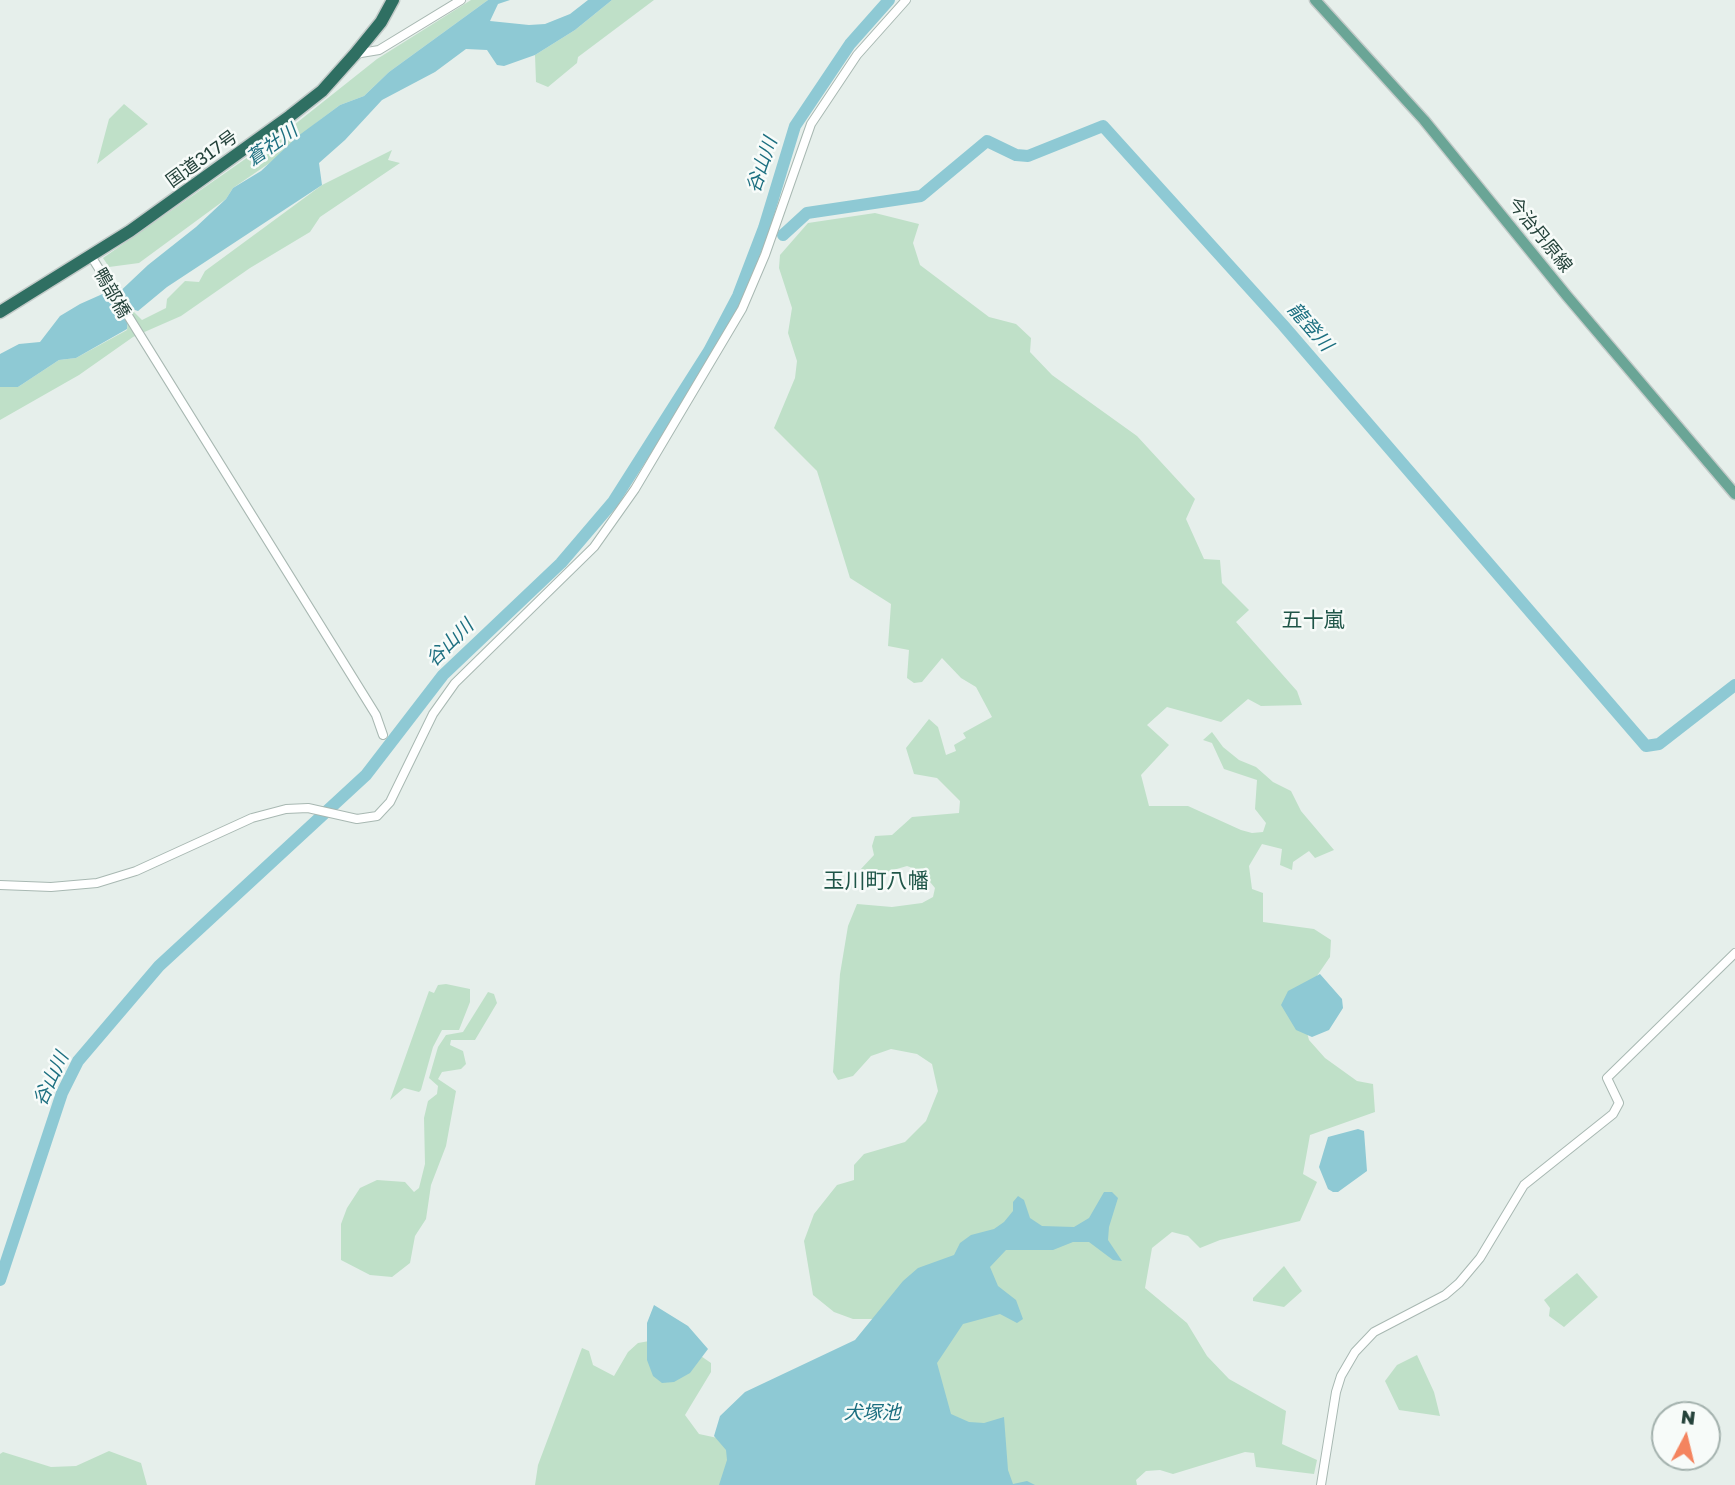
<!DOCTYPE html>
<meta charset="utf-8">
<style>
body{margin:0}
#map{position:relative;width:1735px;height:1485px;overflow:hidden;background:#e6efeb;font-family:"Golos Text",sans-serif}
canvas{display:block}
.north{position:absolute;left:1651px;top:1401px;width:70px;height:70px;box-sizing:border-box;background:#f7fbf9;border:2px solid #a3b1ad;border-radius:50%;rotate:7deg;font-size:19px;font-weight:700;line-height:28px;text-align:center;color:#24423a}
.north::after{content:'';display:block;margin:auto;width:24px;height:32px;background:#f4845f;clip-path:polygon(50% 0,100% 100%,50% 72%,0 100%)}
</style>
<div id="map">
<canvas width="1735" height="1485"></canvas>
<div class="north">N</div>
</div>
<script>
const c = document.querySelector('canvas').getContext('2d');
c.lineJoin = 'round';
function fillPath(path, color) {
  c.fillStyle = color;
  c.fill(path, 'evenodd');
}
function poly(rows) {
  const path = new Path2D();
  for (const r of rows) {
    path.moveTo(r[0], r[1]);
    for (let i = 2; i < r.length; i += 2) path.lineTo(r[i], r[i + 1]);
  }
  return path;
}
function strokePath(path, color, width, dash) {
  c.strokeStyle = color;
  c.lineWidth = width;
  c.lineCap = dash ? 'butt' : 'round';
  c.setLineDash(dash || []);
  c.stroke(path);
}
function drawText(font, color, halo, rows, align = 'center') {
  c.font = font + ' "Golos Text","Noto Sans JP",sans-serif';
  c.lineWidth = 5;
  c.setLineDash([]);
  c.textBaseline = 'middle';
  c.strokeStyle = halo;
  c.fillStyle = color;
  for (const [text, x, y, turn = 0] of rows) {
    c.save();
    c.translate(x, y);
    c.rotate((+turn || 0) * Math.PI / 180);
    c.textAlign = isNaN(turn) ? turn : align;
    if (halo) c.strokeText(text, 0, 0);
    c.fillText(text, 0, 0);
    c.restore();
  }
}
fillPath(poly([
 [471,0,488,0,389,72,364,96,340,105,316,123,274,160,233,188,226,199,139,263,109,267,103,258,294,125,377,59],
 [612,0,654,0,578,57,577,63,548,87,536,82,535,55,575,30],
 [124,104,148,124,97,164,109,119],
 [392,150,388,160,400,163,320,217,310,232,250,268,181,316,133,337,79,375,0,420,0,387,18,387,59,360,76,358,127,330,129,307,142,320,166,308,167,299,185,281,199,282,205,271,322,185],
 [875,213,919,224,913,243,920,265,989,317,1016,324,1031,338,1030,352,1052,375,1137,436,1195,499,1186,519,1204,559,1220,560,1222,583,1249,610,1236,622,1297,691,1302,705,1261,706,1248,699,1221,722,1167,707,1147,725,1169,745,1141,775,1149,806,1188,806,1241,830,1252,833,1263,832,1266,823,1255,809,1257,780,1224,769,1212,743,1203,740,1212,732,1223,747,1239,760,1256,767,1273,782,1291,791,1301,811,1334,850,1315,858,1309,851,1293,862,1292,870,1280,865,1282,849,1262,844,1249,866,1252,889,1263,893,1263,922,1314,929,1331,940,1330,957,1299,1002,1309,1040,1325,1058,1357,1081,1373,1084,1375,1112,1310,1135,1303,1174,1317,1182,1300,1221,1220,1240,1200,1248,1188,1236,1172,1232,1152,1248,1145,1288,1187,1323,1207,1356,1229,1379,1286,1411,1282,1444,1317,1460,1314,1474,1256,1467,1254,1453,1245,1452,1173,1474,1160,1470,1146,1471,1136,1480,1137,1485,968,1485,893,1319,853,1319,834,1312,813,1295,804,1241,814,1214,837,1185,854,1180,854,1165,864,1154,905,1142,926,1121,938,1091,932,1064,917,1054,891,1049,871,1056,853,1076,838,1080,833,1072,840,974,848,926,857,904,892,907,922,903,933,897,935,888,921,871,907,866,876,875,866,876,860,870,874,855,872,846,875,836,892,835,912,817,959,813,960,801,937,778,914,774,906,748,929,719,938,727,946,755,956,751,954,745,966,738,963,733,992,717,976,687,961,678,942,658,922,682,914,683,907,678,909,650,888,646,891,604,850,578,817,471,774,428,795,378,797,361,788,333,792,308,779,268,780,255,808,223],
 [446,984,470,989,470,1002,459,1030,442,1030,433,1047,421,1090,419,1092,404,1088,390,1100,429,991,434,993,438,985],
 [488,992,494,994,497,1003,475,1040,451,1040,450,1045,463,1051,466,1064,461,1069,442,1072,438,1079,456,1091,446,1146,431,1185,426,1219,415,1236,410,1263,392,1277,370,1275,341,1260,341,1224,347,1208,360,1188,377,1180,405,1182,414,1192,419,1188,425,1164,424,1118,428,1101,437,1094,438,1086,429,1078,438,1047,446,1035,463,1032],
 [1284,1266,1302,1291,1284,1307,1253,1301,1253,1298],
 [1577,1273,1598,1297,1564,1327,1549,1316,1550,1308,1544,1300],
 [655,1340,695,1352,711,1363,711,1372,685,1415,699,1434,750,1445,846,1485,535,1485,538,1465,582,1348,589,1351,593,1365,614,1376,628,1352,638,1343],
 [1417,1355,1434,1392,1440,1416,1399,1410,1385,1381,1397,1365],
 [109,1451,141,1463,147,1485,0,1485,0,1454,3,1452,51,1467,76,1466]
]), '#bfe0c8');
fillPath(poly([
 [488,0,510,0,498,4,490,21,529,25,545,24,570,14,588,0,612,0,575,30,535,55,504,66,497,65,487,50,466,49,435,72,382,100,345,140,319,163,322,185,167,287,138,311,129,308,127,329,76,358,59,360,18,387,0,387,0,354,19,344,40,342,60,316,80,304,107,292,113,298,148,265,196,227,226,199,233,188,261,171,298,136,340,105,364,96,389,72],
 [1320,974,1342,999,1343,1008,1329,1030,1312,1037,1296,1030,1281,1005,1288,991],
 [1358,1129,1364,1131,1367,1171,1338,1192,1333,1192,1328,1189,1319,1167,1328,1137],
 [1104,1192,1112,1192,1118,1198,1109,1227,1108,1240,1122,1261,1113,1260,1089,1242,1073,1242,1053,1250,1006,1250,990,1267,998,1286,1016,1300,1023,1319,1017,1323,1000,1314,963,1324,937,1363,951,1414,969,1422,984,1423,1004,1417,1008,1470,1013,1484,1027,1481,1035,1485,719,1485,727,1460,726,1450,714,1436,720,1416,745,1392,855,1340,903,1281,918,1268,954,1255,960,1243,971,1235,994,1229,1004,1222,1013,1211,1013,1202,1018,1196,1024,1200,1030,1218,1042,1226,1074,1227,1089,1218],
 [654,1305,688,1326,708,1349,690,1373,674,1382,662,1383,653,1376,647,1360,647,1323]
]), '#8ec9d4');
strokePath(poly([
 [783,235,807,213,921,196,987,141,1016,155,1028,156,1103,126,1283,325,1646,746,1659,744,1735,685],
 [0,1280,62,1093,78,1061,159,966,366,775,443,675,561,563,613,502,709,351,738,296,764,228,795,126,850,44,889,0]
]), '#8ec9d4', 12);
const minor = poly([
 [355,54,379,50,461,0],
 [91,256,376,715,383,735],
 [0,885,51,887,97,883,136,871,252,818,286,809,308,808,357,819,377,816,390,802,433,714,455,683,594,547,635,489,742,309,765,255,811,124,857,55,906,0],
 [1321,1485,1336,1392,1341,1376,1355,1352,1374,1332,1445,1295,1459,1283,1480,1258,1524,1185,1613,1114,1619,1103,1607,1078,1735,953]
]);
const major = poly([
 [1315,0,1424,120,1567,296,1735,494]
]);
const highway = poly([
 [0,312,130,231,290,116,322,91,355,54,381,22,393,0]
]);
strokePath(minor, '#a8b8b2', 10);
strokePath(major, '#c2cac8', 13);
strokePath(highway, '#c2cac8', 15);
strokePath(minor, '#fff', 8);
strokePath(major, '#6aa596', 10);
strokePath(highway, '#2f6f62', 12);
drawText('18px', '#24423a', '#f7fbf9', [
 ["国道317号",202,159,-36],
 ["今治丹原線",1540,235,51],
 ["鴨部橋",112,293,60]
]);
drawText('italic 19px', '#1c6f80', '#f7fbf9', [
 ["蒼社川",272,145,-35],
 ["谷山川",762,165,-71],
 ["龍登川",1310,327,49],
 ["谷山川",450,643,-45],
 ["谷山川",51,1079,-65],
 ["犬塚池",872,1413]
]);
drawText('21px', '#1f5548', '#f7fbf9', [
 ["五十嵐",1313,620],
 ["玉川町八幡",876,881]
]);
</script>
